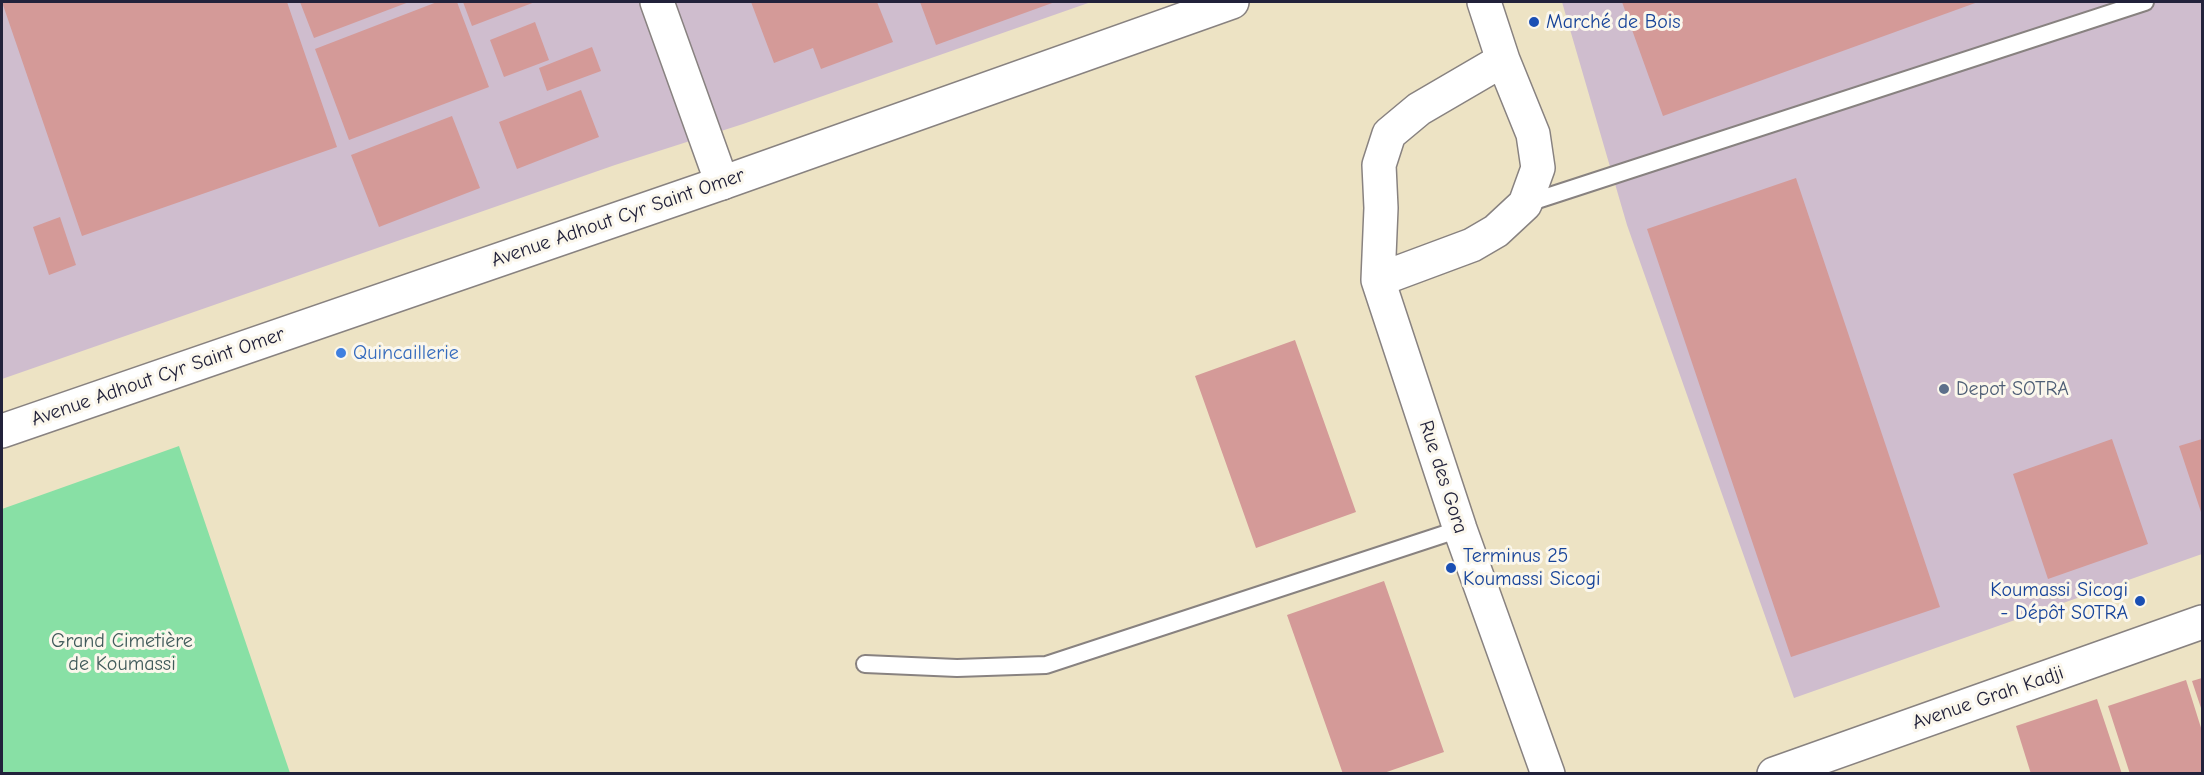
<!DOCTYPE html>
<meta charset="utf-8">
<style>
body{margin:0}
#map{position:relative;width:2204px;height:775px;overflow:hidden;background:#ede3c4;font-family:"Comic Neue",sans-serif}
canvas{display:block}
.frame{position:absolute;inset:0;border:3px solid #22223b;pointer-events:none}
</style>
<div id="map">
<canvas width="2204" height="775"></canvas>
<div class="frame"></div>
</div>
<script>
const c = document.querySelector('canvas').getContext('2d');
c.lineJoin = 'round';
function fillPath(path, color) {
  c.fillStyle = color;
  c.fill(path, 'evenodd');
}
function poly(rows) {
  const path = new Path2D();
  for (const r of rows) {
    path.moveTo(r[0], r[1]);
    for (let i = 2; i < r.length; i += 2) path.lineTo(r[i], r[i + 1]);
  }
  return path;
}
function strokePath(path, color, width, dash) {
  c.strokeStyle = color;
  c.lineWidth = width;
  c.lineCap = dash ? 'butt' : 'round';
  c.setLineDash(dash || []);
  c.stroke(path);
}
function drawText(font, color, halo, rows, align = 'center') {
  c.font = font + ' "Comic Neue",sans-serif';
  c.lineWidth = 6;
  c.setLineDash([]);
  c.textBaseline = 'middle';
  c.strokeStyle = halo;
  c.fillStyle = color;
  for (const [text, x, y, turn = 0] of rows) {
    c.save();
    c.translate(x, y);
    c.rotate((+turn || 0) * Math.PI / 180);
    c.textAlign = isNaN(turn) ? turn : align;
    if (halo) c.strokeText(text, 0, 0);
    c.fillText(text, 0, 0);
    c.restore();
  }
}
fillPath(poly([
 [2,2,1091,2,743,124,615,165,2,379],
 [1562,2,2202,2,2202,554,1794,698,1627,225]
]), '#cfbdce');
fillPath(poly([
 [179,446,290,773,2,773,2,509]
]), '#88e0a5');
fillPath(poly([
 [2,2,287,2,337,147,82,236],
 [300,2,409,2,314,38],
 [437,2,457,2,489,87,349,140,315,49],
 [463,2,535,2,472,26],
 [751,2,877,2,893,42,821,69,813,48,774,63],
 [920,2,1055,2,936,45],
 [1622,2,1978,2,1663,116],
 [535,22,549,60,504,77,490,40],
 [592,47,601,71,547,91,539,68],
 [581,90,599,137,517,169,499,122],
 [452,116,480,188,379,227,351,155],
 [1796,178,1940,607,1791,657,1647,229],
 [60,217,76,265,49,275,33,227],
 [1295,340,1356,512,1256,548,1195,376],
 [2112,439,2148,544,2048,579,2013,474],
 [2202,439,2202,515,2179,446],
 [1384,581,1444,752,1381,774,1343,774,1287,615],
 [2202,678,2202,711,2192,681],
 [2186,680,2202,731,2202,774,2130,774,2108,706],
 [2097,699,2122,774,2031,774,2016,726]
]), '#d49a98');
const service = poly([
 [1525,204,2145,2],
 [865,664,957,668,1046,665,1460,529]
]);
const minor = poly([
 [657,2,722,183],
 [1503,60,1419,109,1389,134,1379,165,1381,208,1378,280,1460,529,1548,774],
 [1378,280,1472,245,1496,231,1525,204,1538,168,1533,134,1503,60,1484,2],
 [1774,774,2202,622]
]);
const tertiary = poly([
 [2,431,722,183,1232,2]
]);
strokePath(service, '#888280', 20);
strokePath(minor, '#888280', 36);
strokePath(tertiary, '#888280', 36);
strokePath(service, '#fff', 16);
strokePath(minor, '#fff', 33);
strokePath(tertiary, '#fff', 33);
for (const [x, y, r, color] of [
 [1534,22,6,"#1a4fb4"],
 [341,353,6,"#3f7fe0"],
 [1944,389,6,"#5c6f8a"],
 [1451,568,6,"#1a4fb4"],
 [2140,601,6,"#1a4fb4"]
]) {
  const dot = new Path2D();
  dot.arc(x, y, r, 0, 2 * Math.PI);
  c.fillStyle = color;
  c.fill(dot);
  strokePath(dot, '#fbf7ec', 2);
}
drawText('20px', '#164399', '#fbf7ec', [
 ["Marché de Bois",1546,22],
 ["Terminus 25",1463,556],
 ["Koumassi Sicogi",1463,579],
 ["Koumassi Sicogi",2128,590,"right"],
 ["- Dépôt SOTRA",2128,613,"right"]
], 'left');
drawText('20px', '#22223b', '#fbf7ec', [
 ["Avenue Adhout Cyr Saint Omer",618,218,-19],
 ["Avenue Adhout Cyr Saint Omer",158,377,-19],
 ["Rue des Gora",1443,477,72],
 ["Avenue Grah Kadji",1988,698,-19]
]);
drawText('20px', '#366cbe', '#fbf7ec', [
 ["Quincaillerie",353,353]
], 'left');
drawText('20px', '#4e5e75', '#fbf7ec', [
 ["Depot SOTRA",1956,389]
], 'left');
drawText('20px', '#415b5b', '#fbf7ec', [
 ["Grand Cimetière",122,641],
 ["de Koumassi",122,664]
]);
</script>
